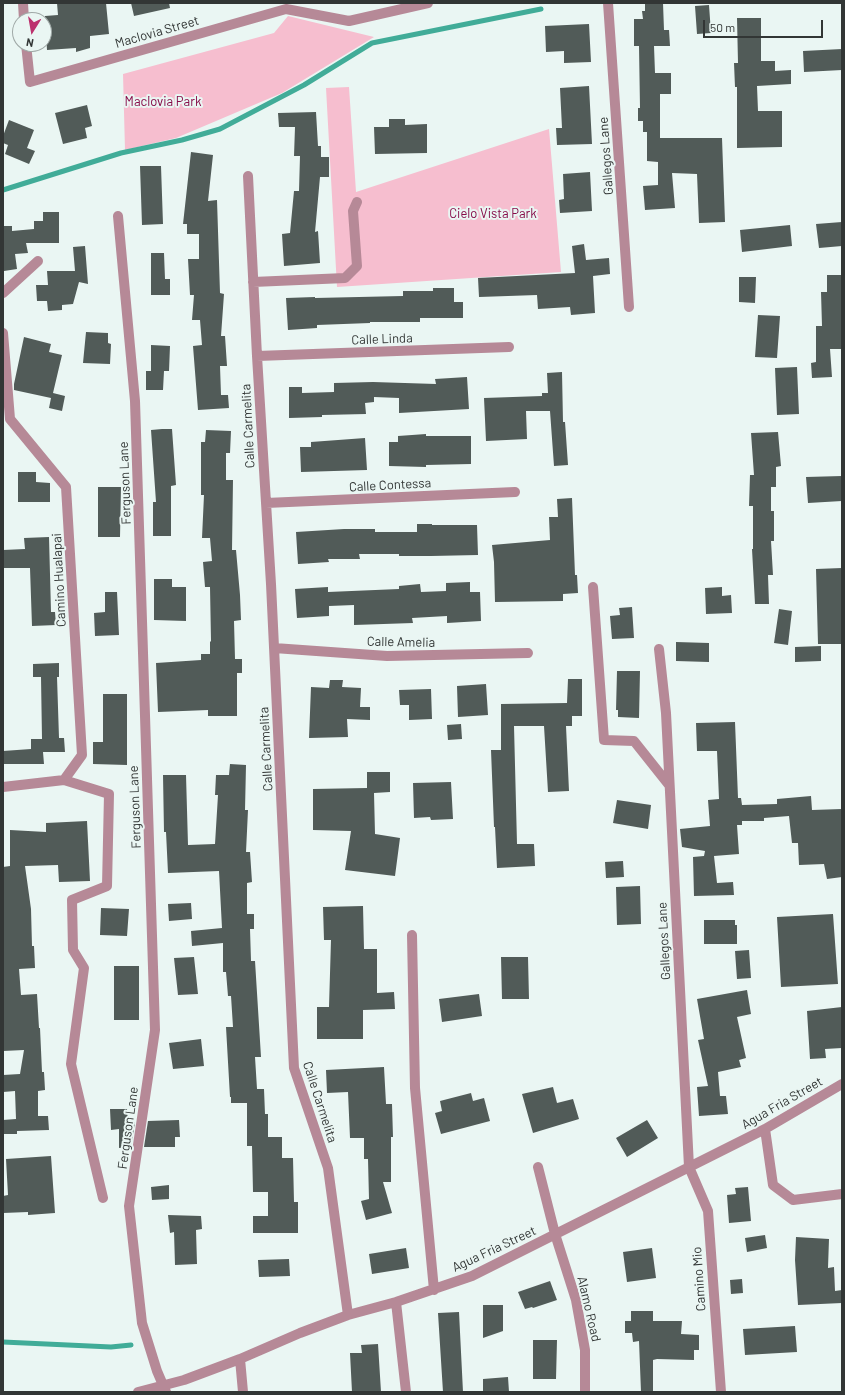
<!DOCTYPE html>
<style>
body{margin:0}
#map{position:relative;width:845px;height:1395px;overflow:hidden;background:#eaf6f3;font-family:Barlow,sans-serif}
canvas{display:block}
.frame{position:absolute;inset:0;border:4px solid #323635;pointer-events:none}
.north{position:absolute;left:12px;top:12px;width:40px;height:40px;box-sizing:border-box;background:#eaf6f3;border:1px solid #a0a9a7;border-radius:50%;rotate:191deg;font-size:11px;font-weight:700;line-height:16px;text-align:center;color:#323635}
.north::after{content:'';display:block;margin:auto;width:14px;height:18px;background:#bc326e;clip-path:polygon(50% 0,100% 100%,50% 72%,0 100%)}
.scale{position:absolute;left:703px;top:20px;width:120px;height:18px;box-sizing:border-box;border:2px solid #323635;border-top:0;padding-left:5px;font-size:12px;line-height:14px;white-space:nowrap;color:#323635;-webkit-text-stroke:3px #eaf6f3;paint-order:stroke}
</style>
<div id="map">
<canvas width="845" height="1395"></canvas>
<div class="frame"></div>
<div class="north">N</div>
<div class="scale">50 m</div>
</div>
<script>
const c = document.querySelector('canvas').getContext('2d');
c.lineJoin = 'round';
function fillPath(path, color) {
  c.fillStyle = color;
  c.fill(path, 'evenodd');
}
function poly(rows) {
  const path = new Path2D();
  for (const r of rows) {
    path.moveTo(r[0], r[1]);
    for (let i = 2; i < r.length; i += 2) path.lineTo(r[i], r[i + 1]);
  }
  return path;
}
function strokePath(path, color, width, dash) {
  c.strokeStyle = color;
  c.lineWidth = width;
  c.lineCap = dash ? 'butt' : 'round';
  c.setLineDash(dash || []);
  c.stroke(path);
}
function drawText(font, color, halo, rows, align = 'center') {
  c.font = font + ' Barlow,sans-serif';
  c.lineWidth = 4;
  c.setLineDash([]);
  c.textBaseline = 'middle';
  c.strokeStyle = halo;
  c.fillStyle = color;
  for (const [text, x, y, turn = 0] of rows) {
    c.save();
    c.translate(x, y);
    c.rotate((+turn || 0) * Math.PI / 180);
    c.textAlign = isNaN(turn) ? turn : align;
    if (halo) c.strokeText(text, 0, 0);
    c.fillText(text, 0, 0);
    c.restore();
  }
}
fillPath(poly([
 [288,16,374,37,282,93,176,138,125,150,123,74,274,33],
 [349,87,356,192,549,129,561,272,337,287,326,88]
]), '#f6becf');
strokePath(poly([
 [3,190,121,153,182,140,220,129,304,85,372,43,541,9],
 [3,1342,111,1347,131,1345]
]), '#41ac98', 5);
fillPath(poly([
 [57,3,106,3,109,34,90,36,90,48,76,52,76,48,47,50,45,16,58,15],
 [131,3,169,3,170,8,134,16],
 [645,3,663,3,664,30,669,30,670,46,654,46,655,73,671,73,671,94,660,94,660,138,722,138,725,222,699,223,697,174,672,173,675,208,645,210,643,186,658,185,658,162,647,161,647,132,643,132,643,121,638,121,638,108,640,108,639,46,634,46,634,19,643,19,642,11,645,11],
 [709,5,711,33,697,34,695,6],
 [737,18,761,18,761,61,775,61,775,71,791,70,791,84,757,86,758,111,782,111,782,147,737,148,737,87,735,87,734,63,738,63],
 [589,24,591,62,564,63,564,51,546,52,545,26],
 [842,49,842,70,804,72,803,51],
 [589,86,592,144,557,145,556,128,562,128,560,88],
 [87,105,92,126,85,128,87,138,63,144,55,113],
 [316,112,318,146,321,146,321,157,329,157,329,177,320,177,315,232,318,231,320,263,284,266,282,234,290,233,294,191,299,191,300,156,294,156,295,127,279,127,278,113],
 [389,119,405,119,405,125,427,124,427,153,375,154,374,127,389,127],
 [9,120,34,130,27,148,35,151,29,164,5,154,8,145,3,143,3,136],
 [191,152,213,155,208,201,217,200,220,293,224,294,221,336,225,336,227,366,220,366,221,395,228,395,229,408,198,410,193,346,202,345,200,320,192,320,194,295,190,295,188,259,199,259,199,234,187,234,187,224,183,224],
 [140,166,161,166,163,224,142,225],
 [590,172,592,211,560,213,559,200,564,199,563,174],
 [43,212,59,212,59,243,26,243,28,253,15,254,17,269,4,271,3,258,3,226,12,226,12,231,34,229,34,221,43,221],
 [842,222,842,246,819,248,816,224],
 [790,225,792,246,742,252,740,230],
 [584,244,586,260,609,258,610,274,593,276,595,313,571,315,570,307,538,309,537,295,479,297,478,278,575,273,572,246],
 [85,246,88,284,79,282,73,304,62,305,62,310,48,311,47,301,37,301,36,285,48,285,47,271,75,271,73,247],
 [151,253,164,253,165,279,170,279,170,295,151,295],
 [827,275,842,275,842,349,830,349,832,377,812,378,811,363,816,362,816,326,822,326,821,292,827,292],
 [739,277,756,277,755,303,739,302],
 [433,288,454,288,454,302,463,302,463,318,420,318,420,322,370,322,370,323,317,325,317,328,288,330,286,298,315,297,315,298,403,296,403,291,433,291],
 [758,315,780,316,777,358,755,357],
 [86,332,108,333,108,343,111,344,110,364,83,363],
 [24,337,51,344,49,352,62,355,53,393,65,396,62,411,49,408,51,398,14,390,14,384],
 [151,345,170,346,169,371,164,371,163,390,146,390,146,371,151,371],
 [797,367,799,414,777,415,775,368],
 [562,372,563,422,565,422,568,465,554,466,550,411,526,411,527,439,486,441,484,398,542,396,542,393,548,393,547,373],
 [467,377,469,409,399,413,399,398,374,397,374,402,365,403,366,414,322,415,322,417,289,418,289,387,302,387,302,393,334,392,334,383,373,382,436,384,435,379],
 [162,429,172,429,176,485,171,486,171,536,153,536,153,502,156,502,151,430],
 [206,430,231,431,230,453,226,453,226,480,233,480,232,550,236,550,240,595,241,620,234,621,235,659,242,659,242,673,237,673,237,716,208,716,208,710,158,712,156,663,201,660,201,654,210,654,210,642,211,641,210,587,205,587,203,562,212,561,210,538,202,538,204,495,201,495,201,442,205,442],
 [778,432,781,466,776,467,776,487,771,487,771,511,774,511,774,541,771,541,773,575,768,575,769,604,755,604,752,549,753,549,753,506,749,506,750,475,754,475,751,433],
 [426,434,426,436,471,436,471,464,426,465,426,467,389,466,389,442,398,442,398,436],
 [365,438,367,470,301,472,300,447,311,447,311,442],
 [18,472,36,472,36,482,50,483,50,502,18,502],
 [842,476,842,501,808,503,806,477],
 [98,487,121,487,120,537,98,537],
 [572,498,575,575,577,575,578,593,563,594,563,601,495,602,494,562,492,545,550,540,549,517,558,517,557,499],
 [417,524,432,524,432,525,477,525,478,555,431,556,399,556,399,554,359,554,360,559,328,559,329,562,298,564,296,532,344,529,375,529,375,532,417,532],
 [49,537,51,612,55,612,56,625,32,626,30,568,3,568,3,550,25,549,24,538],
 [842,568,842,644,818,644,816,569],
 [154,579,172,579,172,587,186,587,186,621,154,620],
 [470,582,470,592,480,592,481,621,447,623,447,616,412,618,413,623,354,625,354,605,329,606,329,616,297,618,295,589,328,587,328,592,399,589,399,586,420,584,421,592,446,591,446,583],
 [722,587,722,596,731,595,732,613,706,614,705,588],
 [105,592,117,592,119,635,95,636,94,613,105,612],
 [632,607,634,638,612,639,610,616,620,615,619,608],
 [779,609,792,611,788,645,774,643],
 [676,642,709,643,709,662,676,661],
 [821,646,821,661,795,662,795,647],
 [59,663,59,677,57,677,59,738,64,738,65,752,43,752,44,764,3,764,3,751,31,749,31,739,42,739,41,677,33,677,33,664],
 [617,671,640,671,639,718,618,717,618,710,616,710],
 [568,679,582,679,582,716,572,716,572,726,566,726,569,791,548,792,544,726,514,726,517,844,534,844,535,866,497,868,495,827,494,827,491,750,501,750,501,704,567,703],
 [330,680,343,680,342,687,361,688,360,707,370,707,370,720,347,719,348,737,309,738,311,687,329,688],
 [486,684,488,715,458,717,457,686],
 [431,689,432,719,409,720,409,705,400,705,399,690],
 [103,694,127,694,127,765,93,764,93,742,103,742],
 [735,722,738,798,741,798,742,805,777,804,777,799,811,796,812,810,842,809,842,877,827,879,824,864,799,865,798,843,792,843,789,816,764,818,764,821,742,821,742,825,737,825,739,854,714,856,717,883,733,882,734,895,694,896,693,857,704,856,705,851,682,847,680,829,710,826,708,800,719,799,717,751,697,751,696,723],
 [461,724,462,739,448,740,447,725],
 [230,764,246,765,245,810,248,810,246,852,250,852,252,882,247,883,247,914,254,914,254,929,250,929,251,961,255,961,261,1057,255,1057,257,1089,264,1089,265,1114,268,1114,268,1137,282,1137,282,1158,293,1158,294,1202,298,1202,298,1233,253,1233,253,1216,268,1216,268,1192,253,1192,252,1146,247,1146,247,1103,231,1103,231,1097,230,1097,226,1027,233,1027,231,996,228,996,226,972,223,972,223,943,192,946,191,931,222,928,219,871,168,873,166,832,164,832,163,775,186,775,188,845,215,844,218,795,215,795,216,775,229,775],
 [367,772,390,772,390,792,374,793,375,834,400,838,395,876,345,870,351,831,313,830,313,789,367,788],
 [451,782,453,819,431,820,430,817,414,818,413,783],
 [617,800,651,805,648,829,613,823],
 [87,821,90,881,59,882,58,865,25,866,31,909,32,946,34,946,35,968,19,969,21,995,37,994,39,1028,40,1028,42,1072,44,1072,45,1090,38,1091,38,1116,48,1116,49,1130,17,1131,17,1134,3,1134,3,1120,16,1119,15,1091,3,1092,3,1075,20,1074,24,1050,3,1051,3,867,10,866,10,830,46,832,46,823],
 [623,861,624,877,606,878,605,862],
 [640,886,641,924,617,925,616,887],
 [191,903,192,919,169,921,168,904],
 [363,906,364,949,377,949,377,993,394,992,395,1009,363,1010,363,1039,317,1039,317,1007,329,1007,331,940,324,940,323,907],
 [101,908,129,909,127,936,100,935],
 [833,914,838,984,781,987,777,917],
 [704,920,735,920,735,925,737,925,737,944,704,944],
 [749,950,751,978,737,979,735,951],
 [194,957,198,994,178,995,174,958],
 [501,957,528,957,529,999,502,999],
 [114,966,139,966,139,1020,114,1020],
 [747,990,751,1014,737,1017,746,1058,739,1060,741,1067,718,1072,720,1096,726,1096,728,1114,699,1116,697,1087,708,1086,698,1040,704,1039,697,999],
 [479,994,482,1016,442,1022,439,999],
 [842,1007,842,1048,825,1049,826,1058,810,1059,807,1011],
 [201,1039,204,1066,173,1069,169,1043],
 [384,1067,386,1104,392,1104,393,1137,391,1137,391,1182,383,1182,392,1213,366,1220,361,1201,369,1199,368,1159,364,1159,364,1138,350,1138,348,1092,327,1093,326,1070],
 [553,1087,557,1103,573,1099,579,1119,533,1133,522,1094],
 [471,1093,473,1101,484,1098,490,1121,441,1134,435,1113,442,1111,440,1101],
 [110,1109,127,1109,128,1122,135,1122,131,1147,119,1148,119,1129,111,1130],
 [179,1120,180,1137,175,1137,175,1147,144,1147,148,1121],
 [647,1120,658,1138,627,1157,616,1138],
 [51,1156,55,1213,28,1215,28,1212,3,1213,3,1196,8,1195,6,1159],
 [169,1185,169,1199,152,1200,151,1187],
 [748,1187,751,1221,729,1223,727,1195,736,1194,735,1188],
 [168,1215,201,1216,202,1229,196,1230,197,1264,175,1265,174,1232,170,1233],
 [765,1235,767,1248,747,1252,745,1238],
 [796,1237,829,1239,828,1268,834,1267,835,1291,842,1290,842,1303,798,1305,795,1260],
 [406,1248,409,1268,372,1274,369,1254],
 [652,1248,656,1278,627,1282,623,1252],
 [289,1259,290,1276,259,1277,258,1260],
 [742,1279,743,1293,731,1294,730,1280],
 [550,1281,557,1300,533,1308,532,1307,525,1309,518,1292],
 [483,1305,503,1305,503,1331,483,1338],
 [631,1311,653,1311,653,1321,682,1321,681,1334,699,1335,699,1350,694,1350,694,1360,657,1359,653,1360,653,1392,641,1392,639,1341,633,1342,632,1333,625,1333,625,1321,631,1321],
 [459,1312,463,1392,443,1392,438,1313],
 [795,1326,797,1352,745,1355,743,1329],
 [533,1340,557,1340,556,1379,533,1379],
 [378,1344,381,1392,352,1392,350,1353,362,1353,361,1345],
 [508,1377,509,1392,483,1392,483,1379]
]), '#515b58');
strokePath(poly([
 [23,3,24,20],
 [608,3,629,307],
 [26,44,30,82,286,9,349,21,428,3],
 [248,176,257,356,271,584,294,1068,328,1168,348,1315],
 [118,216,135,401,155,1030,129,1206,142,1323,157,1371,166,1392],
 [253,282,345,278,357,266,353,211,357,202],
 [3,293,38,261],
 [3,333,10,419,66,487,82,755,64,780,3,787],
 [257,356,509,347],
 [266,503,515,492],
 [593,587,604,740,634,741,669,785],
 [274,648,387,656,528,653],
 [659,649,666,713,689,1167,708,1211,721,1392],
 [64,780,109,794,107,886,72,900,73,950,84,968,71,1064,103,1198],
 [412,935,415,1088,434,1290],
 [765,1129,773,1185,793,1200,842,1194],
 [538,1167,555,1234,576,1300,585,1350,585,1392],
 [396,1302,406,1392],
 [240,1359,243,1392],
 [138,1392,184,1380,240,1359,300,1333,348,1315,396,1302,472,1276,765,1129,842,1084]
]), '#b68997', 10);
drawText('13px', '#323635', '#eaf6f3', [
 ["Maclovia Street",157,32,-16],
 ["Gallegos Lane",606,156,-94],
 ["Calle Linda",382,339,-2],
 ["Calle Carmelita",248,426,-93],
 ["Ferguson Lane",125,483,-92],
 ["Calle Contessa",390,485,-3],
 ["Camino Hualapai",59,580,-93],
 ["Calle Amelia",401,642,1],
 ["Calle Carmelita",266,749,-93],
 ["Ferguson Lane",135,807,-92],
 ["Gallegos Lane",664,941,-93],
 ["Calle Carmelita",320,1102,72],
 ["Agua Fria Street",782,1103,-30],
 ["Ferguson Lane",128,1128,-82],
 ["Agua Fria Street",494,1249,-25],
 ["Camino Mio",699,1279,-94],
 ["Alamo Road",589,1309,77]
]);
drawText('13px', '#870c49', '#eaf6f3', [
 ["Maclovia Park",163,102],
 ["Cielo Vista Park",493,214]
]);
</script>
